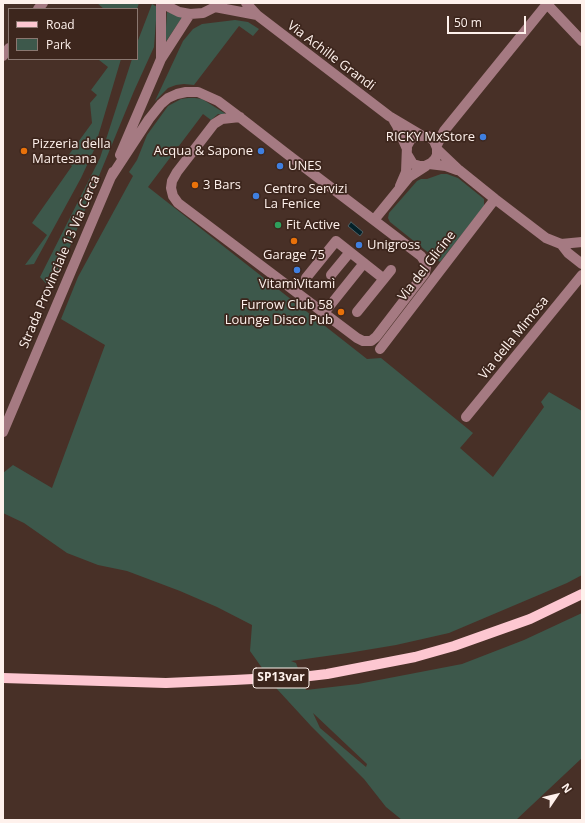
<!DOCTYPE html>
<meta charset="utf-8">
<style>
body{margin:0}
#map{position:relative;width:585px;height:823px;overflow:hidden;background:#483027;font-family:"Open Sans",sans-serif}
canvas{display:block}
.frame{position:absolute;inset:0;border:4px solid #fef1ec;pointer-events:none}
.legend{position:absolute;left:8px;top:8px;width:130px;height:52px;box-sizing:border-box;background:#3d261d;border:1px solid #8a7770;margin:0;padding:5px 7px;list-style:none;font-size:12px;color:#fef1ec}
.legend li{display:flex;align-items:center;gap:8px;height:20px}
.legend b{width:20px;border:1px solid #8a7770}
.north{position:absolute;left:537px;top:775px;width:40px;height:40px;-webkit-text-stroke:3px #3d261d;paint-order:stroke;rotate:55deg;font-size:11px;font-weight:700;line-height:16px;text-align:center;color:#fef1ec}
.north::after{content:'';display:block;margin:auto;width:14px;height:18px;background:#fef1ec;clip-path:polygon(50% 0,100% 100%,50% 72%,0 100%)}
.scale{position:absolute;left:447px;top:16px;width:79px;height:18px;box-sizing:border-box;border:2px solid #fef1ec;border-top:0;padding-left:5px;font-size:12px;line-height:14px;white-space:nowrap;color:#fef1ec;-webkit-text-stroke:3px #3d261d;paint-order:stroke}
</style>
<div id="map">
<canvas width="585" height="823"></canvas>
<div class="frame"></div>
<ul class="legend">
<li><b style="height:5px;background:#fdc7d1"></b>Road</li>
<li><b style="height:11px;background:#3d584b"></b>Park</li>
</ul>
<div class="north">N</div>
<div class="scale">50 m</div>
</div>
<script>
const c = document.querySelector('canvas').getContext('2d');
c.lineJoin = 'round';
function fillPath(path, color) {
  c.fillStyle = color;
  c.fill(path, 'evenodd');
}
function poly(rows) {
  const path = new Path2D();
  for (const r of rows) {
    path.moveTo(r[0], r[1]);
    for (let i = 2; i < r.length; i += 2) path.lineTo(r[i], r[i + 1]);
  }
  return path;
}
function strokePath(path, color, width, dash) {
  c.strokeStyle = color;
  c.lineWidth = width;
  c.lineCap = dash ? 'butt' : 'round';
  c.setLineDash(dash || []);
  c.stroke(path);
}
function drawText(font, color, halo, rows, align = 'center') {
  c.font = font + ' "Open Sans",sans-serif';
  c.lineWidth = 3.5;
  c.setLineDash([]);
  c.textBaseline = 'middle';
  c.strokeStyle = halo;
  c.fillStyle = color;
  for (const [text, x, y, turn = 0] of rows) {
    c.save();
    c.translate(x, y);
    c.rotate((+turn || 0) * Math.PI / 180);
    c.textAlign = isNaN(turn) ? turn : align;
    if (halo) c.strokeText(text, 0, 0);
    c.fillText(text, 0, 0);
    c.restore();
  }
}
fillPath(poly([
 [97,3,139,3,137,9,104,9],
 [152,4,157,7,154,47,134,91,52,290,40,277,100,158,132,59,137,59,137,43],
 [167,12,183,16,165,43],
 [235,20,248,22,259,29,253,36,239,26,194,85,184,84,176,85,168,88,155,101,183,41,193,29,202,24],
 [99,59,121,59,94,150,81,178,34,264,25,265,47,235,32,223,72,166,65,160,92,123,90,103,97,95,91,90,108,67,99,60],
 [188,98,195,98,202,99,226,114,218,114,211,120,203,114,148,187,367,359,381,358,473,433,460,448,493,477,544,407,541,402,549,392,582,411,582,575,567,583,449,633,396,645,348,653,291,661,296,663,306,690,358,684,462,664,524,640,582,613,582,758,516,820,402,820,386,807,364,779,311,726,277,689,250,651,252,625,217,607,180,591,127,571,98,565,67,553,24,523,3,513,3,473,13,465,52,488,105,345,61,319,78,277,133,176,129,172,137,160,147,135,168,106,181,99],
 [313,713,367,764,366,767,320,728],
 [441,174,447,174,458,178,484,199,484,206,440,262,390,222,388,218,389,213,417,181,421,179,427,179]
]), '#3d584b');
const water = poly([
 [351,222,363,232,360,236,348,226,351,222]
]);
fillPath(water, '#032129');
strokePath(water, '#4e5f64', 1);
strokePath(poly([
 [161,3,161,59],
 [165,3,169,7,179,12,190,14,203,13,215,7,219,3],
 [246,3,257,15,389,116,421,135],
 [546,3,582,41],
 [215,7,257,15],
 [38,9,43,3],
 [3,56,9,48],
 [394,121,397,126,407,149],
 [437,145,444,131,547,4],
 [438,150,459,170,495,199,546,238,561,244,582,242],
 [120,155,161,59,190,14],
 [429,164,446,166,457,170],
 [111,177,149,119,161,104,168,98,177,94,186,92,198,92,218,101,242,119,287,154,421,256,425,262,426,267,425,273,376,337,371,341,363,341,357,338,178,203,173,196,171,188,172,181,177,172,214,124,222,119,240,117],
 [400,186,406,172,407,146,411,139,418,136,428,136,434,141,437,148,437,155,435,159,431,163,425,166,420,166,413,164,407,154],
 [374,220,409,177,426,166],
 [561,244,568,253,582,264],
 [331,275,350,252],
 [306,278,336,241,384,279],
 [357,312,391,270],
 [324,313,364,263],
 [380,349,495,199],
 [466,417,582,275],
 [3,432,113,172]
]), '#a57a82', 10);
strokePath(poly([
 [3,678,166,683,234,680,310,676,327,674,415,657,454,646,530,619,582,594]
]), '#fdc7d1', 10);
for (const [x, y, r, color] of [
 [483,137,4,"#3f7fe0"],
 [24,151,4,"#e8710a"],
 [261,151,4,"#3f7fe0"],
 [280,166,4,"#3f7fe0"],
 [195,185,4,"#e8710a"],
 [256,196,4,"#3f7fe0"],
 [278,225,4,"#2e9e5b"],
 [294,241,4,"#e8710a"],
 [359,245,4,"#3f7fe0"],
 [297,270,4,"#3f7fe0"],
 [341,312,4,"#e8710a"]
]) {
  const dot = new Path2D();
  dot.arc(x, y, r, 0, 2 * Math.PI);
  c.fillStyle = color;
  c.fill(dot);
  strokePath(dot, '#3d261d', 1.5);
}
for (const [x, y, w] of [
 [281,678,56]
]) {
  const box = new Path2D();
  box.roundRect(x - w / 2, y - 10, w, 20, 3);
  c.fillStyle = '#3d261d';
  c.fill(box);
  strokePath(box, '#fef1ec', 1);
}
drawText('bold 12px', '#fef1ec', null, [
 ["SP13var",281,678]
]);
drawText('13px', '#fef1ec', '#3d261d', [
 ["Via Achille Grandi",331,56,37],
 ["Strada Provinciale 13 Via Cerca",60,262,-67],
 ["Via del Glicine",427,266,-52],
 ["Via della Mimosa",514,338,-51]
]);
drawText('13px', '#fef1ec', '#3d261d', [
 ["RICKY MxStore",475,137,"right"],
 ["Pizzeria della",32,144],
 ["Martesana",32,159],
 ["Acqua & Sapone",253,151,"right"],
 ["UNES",288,166],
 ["3 Bars",203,185],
 ["Centro Servizi",264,189],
 ["La Fenice",264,204],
 ["Fit Active",286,225],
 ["Unigross",367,245],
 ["Garage 75",294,255,"center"],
 ["VitamìVitamì",297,284,"center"],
 ["Furrow Club 58",333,305,"right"],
 ["Lounge Disco Pub",333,320,"right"]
], 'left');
</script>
